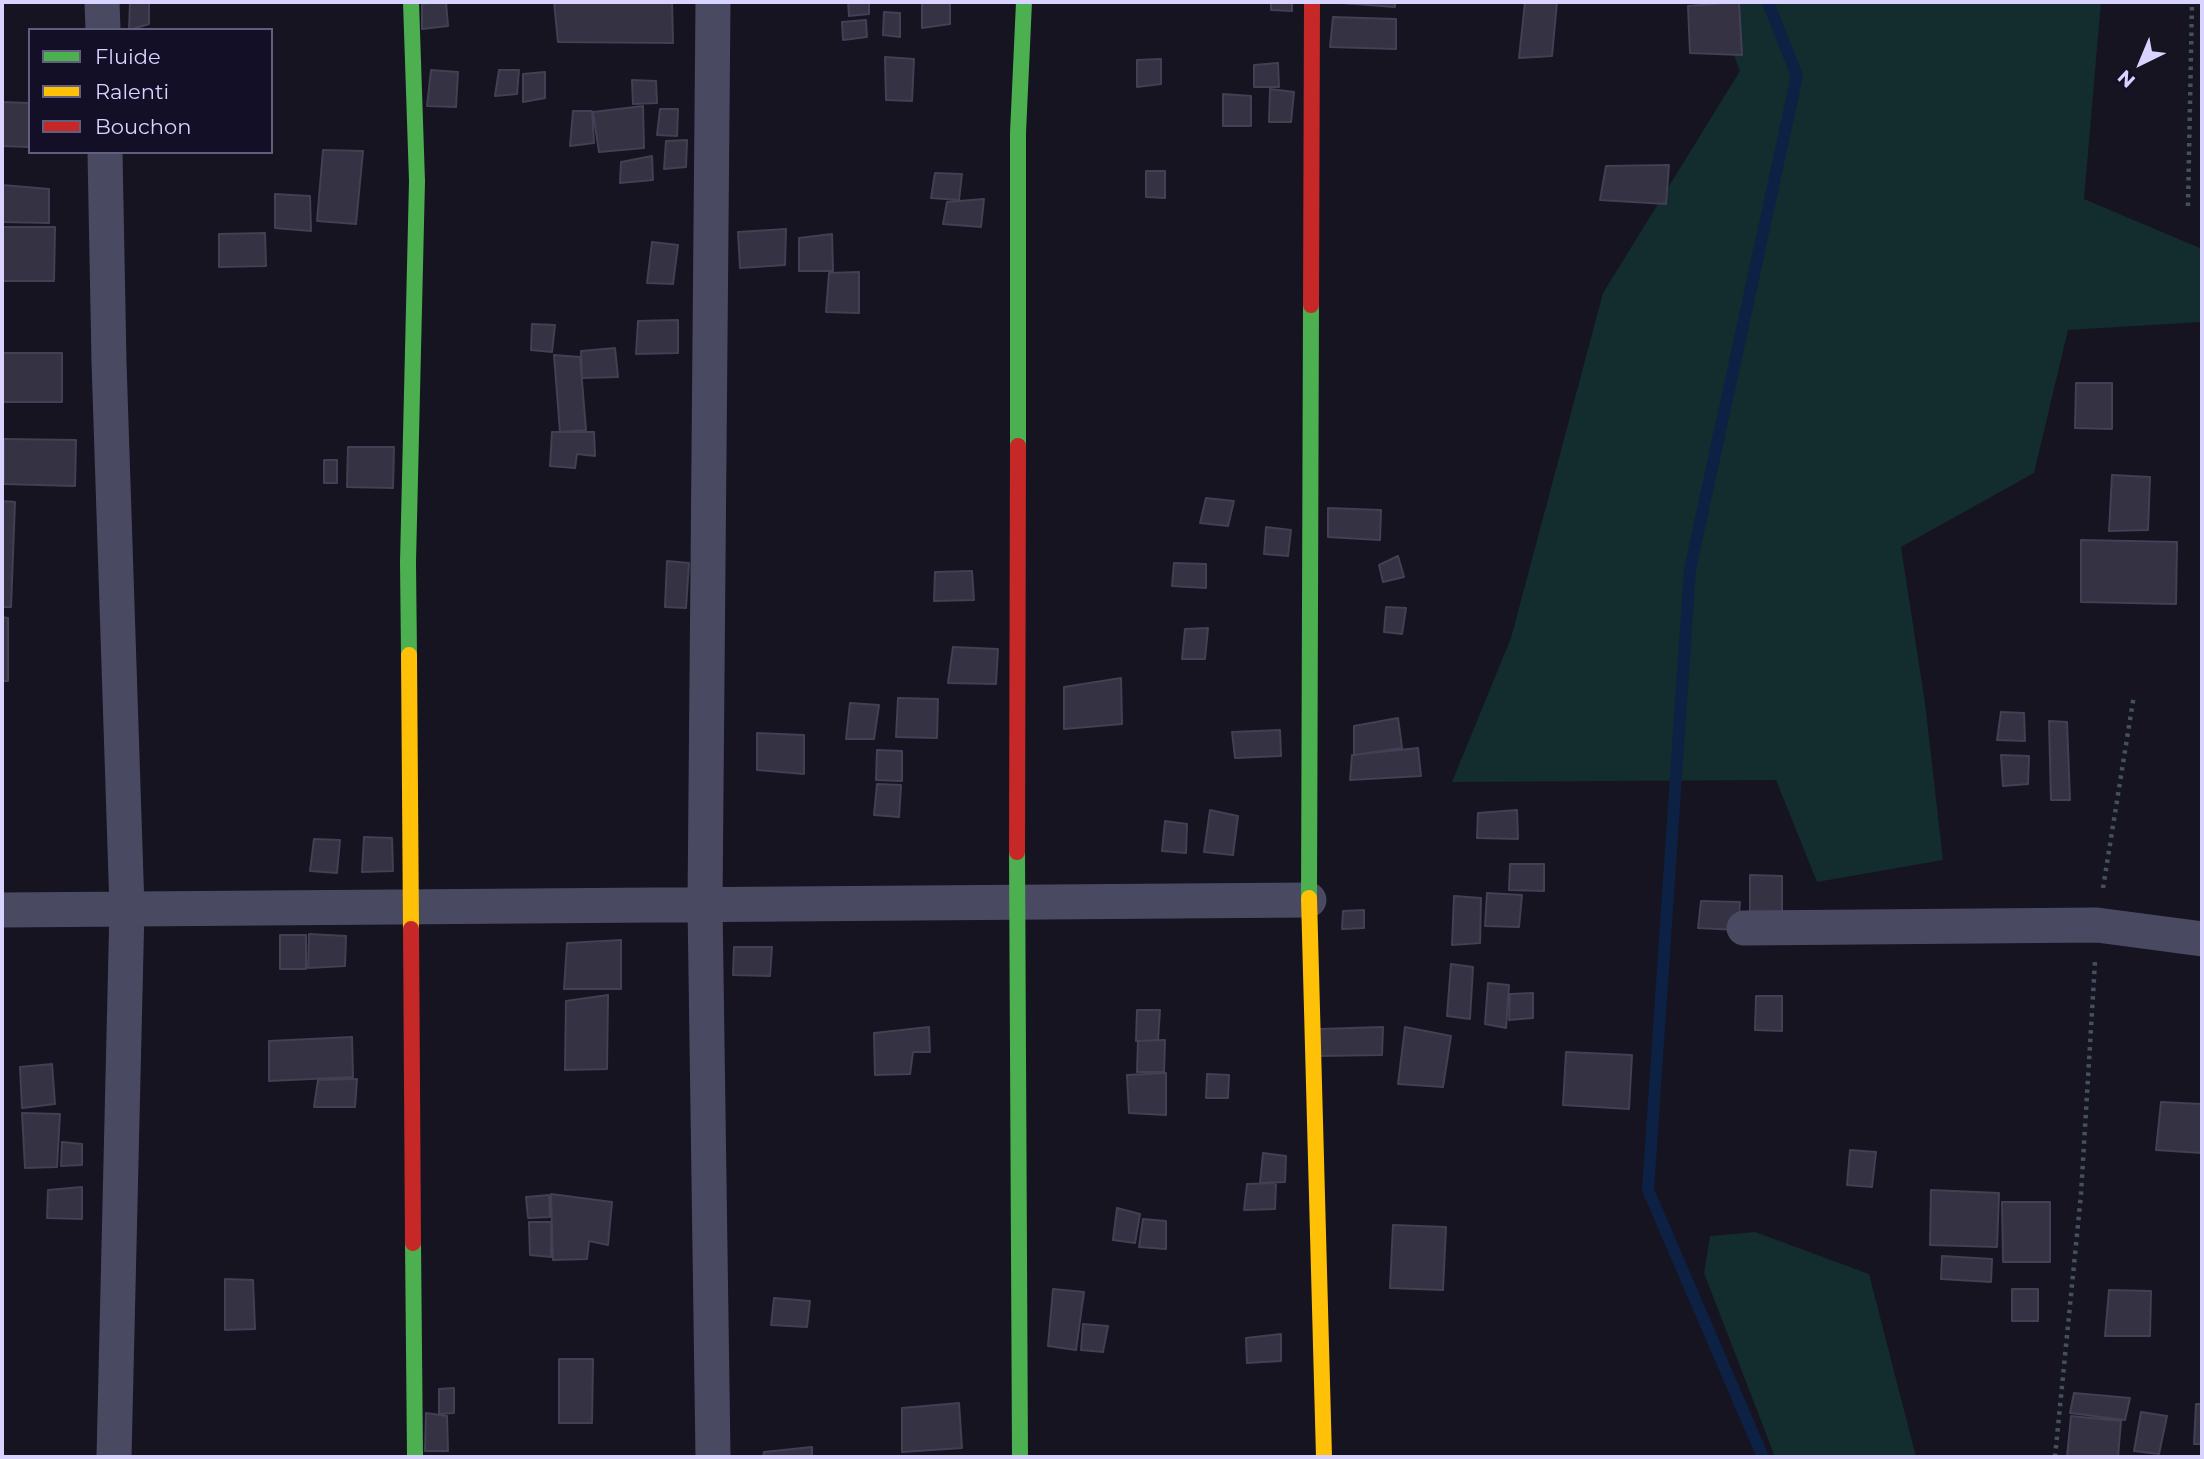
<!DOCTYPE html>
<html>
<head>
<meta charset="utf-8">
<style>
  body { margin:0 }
  #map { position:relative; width:2204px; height:1459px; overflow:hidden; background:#161421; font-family:Montserrat,sans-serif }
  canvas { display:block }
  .frame { position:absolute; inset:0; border:4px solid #d9d4ff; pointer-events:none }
  .legend { position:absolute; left:28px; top:28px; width:245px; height:126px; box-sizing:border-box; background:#130f26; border:2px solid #625e7d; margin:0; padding:9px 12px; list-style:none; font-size:21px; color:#d9d4ff }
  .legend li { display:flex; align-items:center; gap:14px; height:35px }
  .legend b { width:35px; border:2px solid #625e7d }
  .north { position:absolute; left:2106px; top:28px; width:70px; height:70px; -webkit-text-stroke:5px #130f26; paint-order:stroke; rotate:223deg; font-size:19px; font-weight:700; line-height:28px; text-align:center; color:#d9d4ff }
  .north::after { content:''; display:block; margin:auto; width:24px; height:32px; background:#d9d4ff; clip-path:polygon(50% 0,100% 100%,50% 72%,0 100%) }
</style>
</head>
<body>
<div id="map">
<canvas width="2204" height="1459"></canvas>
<div class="frame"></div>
<ul class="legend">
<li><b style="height:9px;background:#4caf50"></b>Fluide</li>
<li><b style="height:9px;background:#ffc107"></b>Ralenti</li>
<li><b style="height:9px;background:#c62828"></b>Bouchon</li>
</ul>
<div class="north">N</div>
</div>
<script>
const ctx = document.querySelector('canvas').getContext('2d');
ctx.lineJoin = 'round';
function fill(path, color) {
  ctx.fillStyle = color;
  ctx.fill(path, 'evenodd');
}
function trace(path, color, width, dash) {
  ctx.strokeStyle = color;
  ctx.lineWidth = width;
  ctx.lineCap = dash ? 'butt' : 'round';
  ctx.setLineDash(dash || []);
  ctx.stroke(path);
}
fill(new Path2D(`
  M1714,2h387l-17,197 118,50v73l-134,8 -34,143 -133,74 24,156 18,157 -126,22 -41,-102 -324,2 59,-144 92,-345 137,-222z
  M1755,1232l114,42 47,183h-141l-71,-184 6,-37z`), '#132c2d');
trace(new Path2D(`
  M1763,1457l-115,-267 42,-621 107,-493 -29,-74`), '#0d2144', 12);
const building = new Path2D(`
  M130,2h19v22l-20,6z
  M436,2h10l2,24 -26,3v-25z
  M554,2h118l1,41 -115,-1z
  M848,2h21v12l-20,2z
  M922,2h28v22l-28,4z
  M1271,2h21v9l-21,-1z
  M1328,2h67v5z
  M1525,2h32l-5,54 -33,2z
  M1739,2l3,53 -52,-2 -2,-47z
  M884,12l16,1v24l-17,-2z
  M1333,17l63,2v30l-66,-2z
  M866,20l1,17 -24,3 -1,-18z
  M885,57l29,2 -2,42 -26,-1z
  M1161,59v25l-24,3v-27z
  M1278,63l1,24h-25v-22z
  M431,70l27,2 -2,35 -29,-1z
  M499,70h20l-2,24 -22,2z
  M545,72v26l-22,4v-28z
  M632,80l24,1 1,22 -24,1z
  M1270,89l24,3 -3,30h-22z
  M1223,94l28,2v30h-28z
  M2,102l28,1v44l-28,-1z
  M643,106l1,42 -45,4 -6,-40z
  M660,109h18l-1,27 -20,-1z
  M573,111h19l2,32 -24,3z
  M687,140l-1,27 -22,2 2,-28z
  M323,150l40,1 -7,73 -39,-3z
  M652,156l1,24 -33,3 1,-21z
  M1669,165l-3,39 -66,-4 6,-34z
  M1146,171h19v27l-19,-1z
  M935,173l27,1 -3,26 -28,-2z
  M2,185l47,4v34l-47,-1z
  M275,194l35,2 1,35 -36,-3z
  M984,199l-3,28 -38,-3 4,-22z
  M2,227h53l-1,54h-52z
  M786,229l-1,36 -45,3 -2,-36z
  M265,233l1,33 -47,1v-33z
  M832,234l1,37h-34v-33z
  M652,242l26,3 -5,39 -26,-1z
  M859,272v41l-33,-1 3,-39z
  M678,320v33l-42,1 2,-33z
  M532,324l23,1 -3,27 -21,-2z
  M615,348l3,29 -36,1 -1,-27z
  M2,353h60v49h-60z
  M554,355l26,2 6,73 -26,2z
  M2076,383h36v46l-37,-1z
  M552,432h42l1,24 -18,-2 -2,14 -25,-2z
  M4,439l72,1 -1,46 -71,-2z
  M348,447h46l-1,41 -46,-1z
  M324,460h13v23h-13z
  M2112,475l38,2 -2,53 -39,1z
  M1206,498l28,3 -6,25 -28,-3z
  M2,501l13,1 -4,105h-9z
  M1328,508l53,2 -1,30 -52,-3z
  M1266,527l25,3 -3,26 -24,-2z
  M2081,540l96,2 -1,62 -95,-2z
  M1398,556l6,21 -21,5 -4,-17z
  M667,561l22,2 -3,45 -21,-1z
  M1174,563l32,1v24l-34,-2z
  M972,571l2,29 -40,1 1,-29z
  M1386,607l20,1 -4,26 -18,-2z
  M2,617l6,1v63h-6z
  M1208,628l-3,31h-23l3,-30z
  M953,647l45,2 -2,35 -48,-1z
  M1121,678l1,46 -58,5v-42z
  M898,698l40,1 -1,39 -41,-1z
  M850,703l29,2 -5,34h-28z
  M2001,712l23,1 1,28 -28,-1z
  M1398,718l4,30 -48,7v-29z
  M2049,721l18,1 3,78h-19z
  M1280,730l1,26 -46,2 -3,-26z
  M757,733l47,2v39l-47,-4z
  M1418,748l3,28 -71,4 2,-25z
  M877,750l25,1v30l-26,-1z
  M2001,755l28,1 -1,28 -25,2z
  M877,784l24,1 -2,32 -25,-2z
  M1210,810l28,6 -5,39 -29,-3z
  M1517,810l1,29 -41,-1 1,-25z
  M1165,821l22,3 -1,29 -24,-2z
  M364,837l28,1 1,33 -31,1z
  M314,839l26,1 -3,33 -27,-2z
  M1510,864h34v27l-35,-1z
  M1750,875l32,1v38l-32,-1z
  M1487,893l35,2 -3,32 -34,-1z
  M1454,896l27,2 -1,45 -28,2z
  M1701,901l39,1 -2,28 -40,-2z
  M1364,910v18l-22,1 1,-18z
  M309,934l37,2 -1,30 -37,2z
  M280,935h26v34h-26z
  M621,940v49h-57l3,-46z
  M734,947h38l-2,29 -37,-1z
  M1451,964l22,3 -3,52 -23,-3z
  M1488,983l21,2 -3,43 -21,-4z
  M1533,993v25l-24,2 1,-26z
  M608,995l-1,74 -42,1 1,-69z
  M1756,996h26v35l-27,-1z
  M1137,1010h23l-2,30 -22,1z
  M929,1027l1,25h-17l-3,22 -35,1 -1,-42z
  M1383,1027l-1,28 -63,1v-27z
  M1405,1027l46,9 -8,51 -45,-3z
  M352,1037l1,40 -84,4v-40z
  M1165,1040l-1,32h-27l1,-31z
  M1566,1052l66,3 -3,54 -66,-4z
  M52,1064l3,40 -33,4 -2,-41z
  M1166,1073v42l-37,-2 -2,-38z
  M1207,1074l22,1 -1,23h-22z
  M357,1079l-2,28h-41l4,-27z
  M2161,1102l41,2v49l-46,-3z
  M22,1113l38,1 -3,53 -32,1z
  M62,1142l20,2v21l-21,1z
  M1850,1150l26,2 -4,35 -25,-2z
  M1263,1153l23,3 -1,26 -25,1z
  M1276,1183l-1,26 -31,1 3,-26z
  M82,1187v32l-35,-1 1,-28z
  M1931,1190l68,3 -2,54 -67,-2z
  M551,1194l61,8 -4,43 -19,-4 -2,18 -34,1z
  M549,1195l1,22 -22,1 -2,-21z
  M2002,1202h48v60h-47z
  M1117,1208l23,6 -5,29 -22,-3z
  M1143,1219l23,2v28l-27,-2z
  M529,1222h22v35l-21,-2z
  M1393,1225l53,2 -3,63 -53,-2z
  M1942,1256l50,3 -1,23 -50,-3z
  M225,1279l28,1 2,49 -30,1z
  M1053,1289l31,3 -8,58 -28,-4z
  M2012,1289h26v32h-26z
  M2109,1290l42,1 -1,45h-45z
  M774,1298l36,3 -3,26 -36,-2z
  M1083,1324l25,2 -5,26 -22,-2z
  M1281,1334v27l-34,2 -1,-25z
  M559,1359h34l-1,64h-33z
  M454,1388v25l-15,1v-25z
  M2074,1393l56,5 -5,22 -55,-7z
  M959,1403l3,45 -60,4v-44z
  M2196,1404h6v40h-8z
  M2141,1412l26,4 -8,38 -25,-3z
  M426,1413l21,3 1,35h-23z
  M2071,1416l50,5 -3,36h-51z
  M812,1447v10h-49l1,-5z`);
fill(building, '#343243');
trace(building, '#433f54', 2);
trace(new Path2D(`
  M2188,206l4,-204
  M2103,888l31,-193
  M2055,1457l26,-263 14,-232`), '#44505f', 4.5, [3.5, 5]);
trace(new Path2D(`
  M102,2l1,28
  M105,152l4,210 18,546 -13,549
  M2,910l1307,-10
  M1744,928l353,-3 105,14
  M713,1457l-8,-553 8,-902`), '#4a4962', 35);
trace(new Path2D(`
  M1018,446v-313l6,-131
  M409,655l-1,-93 9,-381 -6,-179
  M1017,852l3,605
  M1309,898l2,-593
  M413,1243l2,214`), '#4caf50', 16);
trace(new Path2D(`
  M409,655l2,274
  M1309,898l15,559`), '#ffc107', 16);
trace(new Path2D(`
  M1311,305l1,-303
  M1017,852l1,-406
  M411,929l2,314`), '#c62828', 16);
</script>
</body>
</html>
